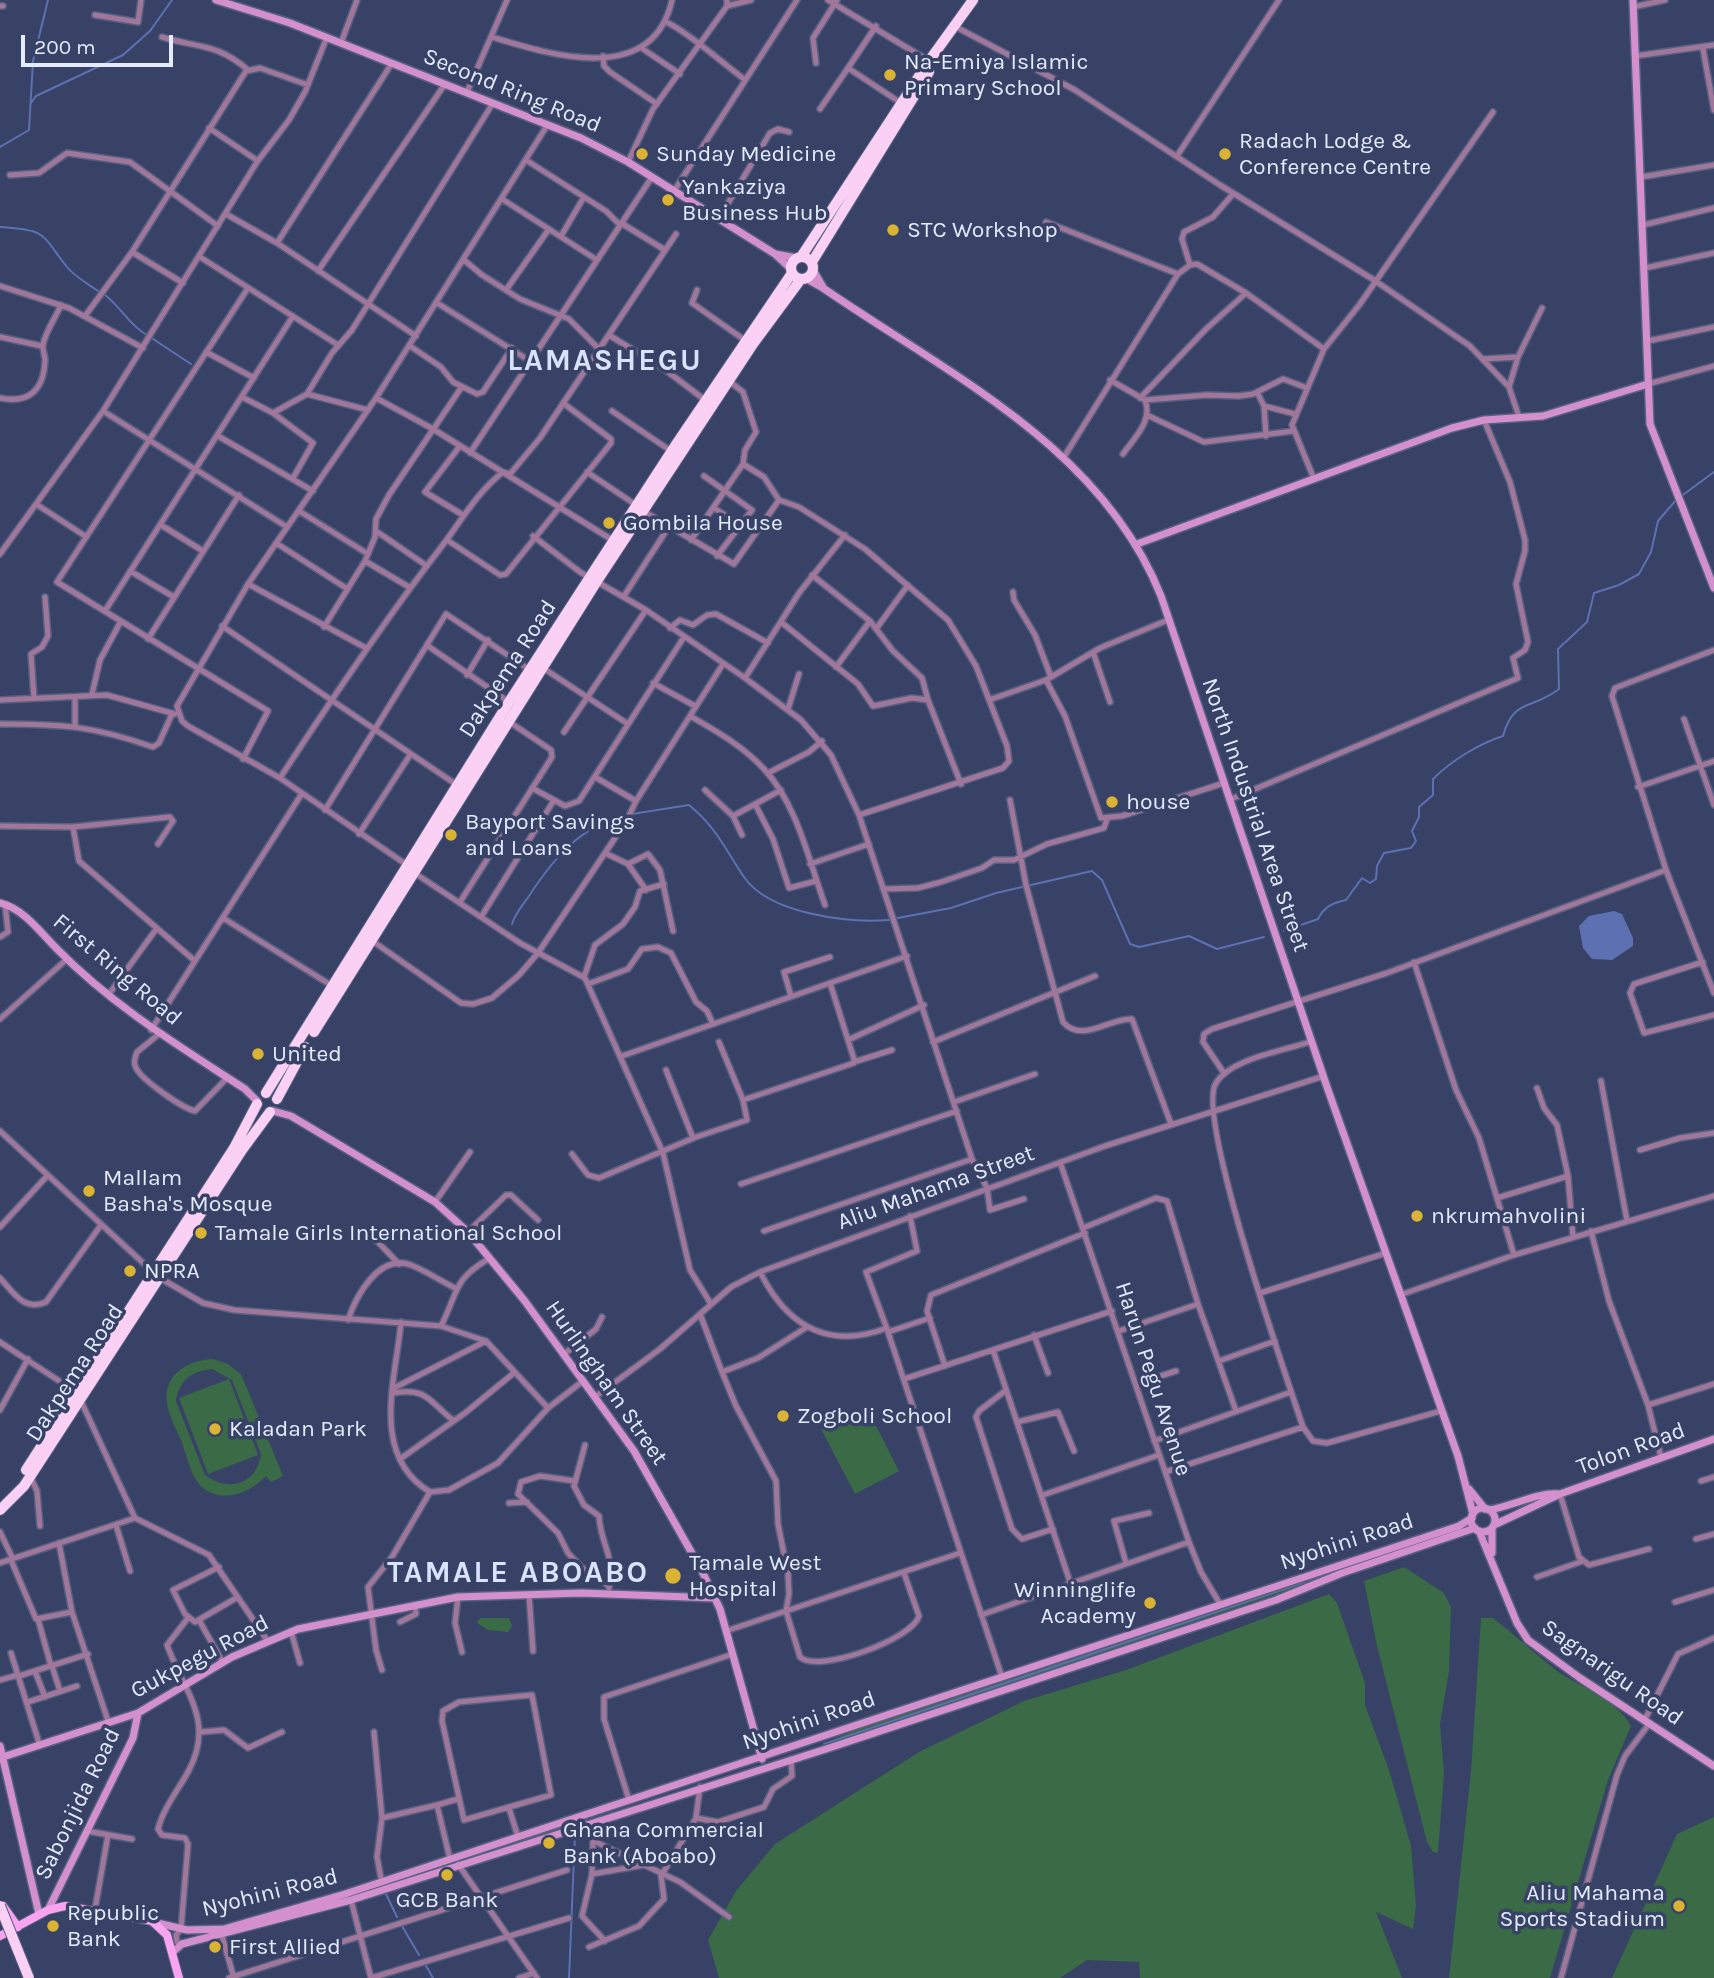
<!DOCTYPE html>
<html>
<head>
<meta charset="utf-8">
<style>
  body { margin:0 }
  #map { position:relative; width:1714px; height:1978px; overflow:hidden; background:#374266; font-family:Karla,sans-serif }
  canvas { display:block }
  .scale { position:absolute; left:21px; top:35px; width:152px; height:32px; box-sizing:border-box; border:4px solid #e4ebfd; border-top:0; padding-left:9px; font-size:21px; line-height:24px; white-space:nowrap; color:#e4ebfd; -webkit-text-stroke:5px #374266; paint-order:stroke }
</style>
</head>
<body>
<div id="map">
<canvas width="1714" height="1978"></canvas>
<div class="scale">200 m</div>
</div>
<script>
const ctx = document.querySelector('canvas').getContext('2d');
ctx.lineJoin = 'round';
function fill(path, color) {
  ctx.fillStyle = color;
  ctx.fill(path, 'evenodd');
}
function trace(path, color, width, dash) {
  ctx.strokeStyle = color;
  ctx.lineWidth = width;
  ctx.lineCap = dash ? 'butt' : 'round';
  ctx.setLineDash(dash || []);
  ctx.stroke(path);
}
function write(font, color, halo, rows, align = 'center') {
  ctx.font = font + ' Karla,sans-serif';
  ctx.lineWidth = 7;
  ctx.setLineDash([]);
  ctx.textBaseline = 'middle';
  ctx.strokeStyle = halo;
  ctx.fillStyle = color;
  for (const [text, x, y, turn = 0] of rows) {
    ctx.save();
    ctx.translate(x, y);
    ctx.rotate((+turn || 0) * Math.PI / 180);
    ctx.textAlign = isNaN(turn) ? turn : align;
    if (halo) ctx.strokeText(text, 0, 0);
    ctx.fillText(text, 0, 0);
    ctx.restore();
  }
}
fill(new Path2D(`
  M213,1359l15,5 13,10 42,102 -12,6 -5,-6c-17,19 -52,31 -70,4 -7,-11 -10,-27 -15,-40 -7,-16 -20,-38 -12,-56 8,-18 27,-24 44,-25zM212,1369l20,11 29,74c-4,30 -32,39 -56,21l-29,-74c3,-21 16,-30 36,-32z
  M229,1379l29,76 -50,19 -29,-76z
  M866,1406l33,65 -44,23 -34,-65z
  M1404,1567l40,26 7,14 -2,64 -9,53 4,49 -6,80 -5,-1 -6,-10 -50,-196 -13,-65z
  M1304,1580l2,4 -478,161 -4,-1 34,-16z
  M1329,1594l8,9 28,80v22l25,68 21,73 5,60 -3,23 -37,-17 26,66h-262l-1,-16 -52,-2 -27,18h-341l-11,-38 28,-49 39,-47 144,-92 105,-51 102,-31z
  M480,1618h29l3,8 -4,6 -20,-2 -11,-7z
  M1481,1618h12c22,17 42,36 64,53 23,16 60,29 74,55l-23,54 -58,198h-101l22,-207z
  M1714,1817v161h-102l65,-144z`), '#3b6a46');
fill(new Path2D(`
  M1614,911l8,3 11,24v8l-21,14 -20,-1 -9,-11 -4,-22 10,-10z`), '#5d70b2');
trace(new Path2D(`
  M31,103l5,-7 87,-41 27,-24 22,-31
  M0,147l29,-17 4,-69 15,-61
  M0,227c48,3 40,6 67,40 7,9 21,17 31,24
  M105,295c16,12 24,30 42,40
  M153,339l38,25
  M1680,497l34,-25
  M632,814l57,-9c28,23 36,44 55,72 25,37 104,46 145,43
  M898,918l53,-10 45,-15 96,-22 10,9 28,64 9,3 50,-11 28,13 47,-12
  M512,924c3,-11 11,-19 17,-28 24,-37 52,-71 98,-81
  M1284,931l34,-12c6,-12 14,-16 28,-19l16,-22 8,5 6,-4 1,-13 7,-13 27,-5 5,-7 -4,-10 7,-14v-10l14,-12v-16c18,-18 45,-35 70,-43 10,-38 29,-26 56,-47l-1,-40 29,-27 7,-29 25,-8 20,-11 12,-22 7,-31 18,-21
  M824,1744l481,-162
  M386,1894l11,23
  M402,1926l17,29
  M425,1964l8,14
  M569,1978l6,-144`), '#5d70b2', 2);
const street = new Path2D(`
  M828,0l101,61
  M0,6h3
  M727,6l24,-6
  M1633,7l32,-7
  M95,15l43,7 3,-22
  M666,22c18,7 59,43 78,57
  M876,26l-28,42 53,35
  M956,27l119,63 145,95 154,95 96,66 39,41 10,30
  M162,37c36,11 55,6 86,33
  M492,37c61,19 161,49 180,-37
  M341,43l16,-43
  M643,49l37,25
  M1703,49l11,61
  M603,56l1,10 6,6 47,32
  M1635,56l79,-11
  M816,63l-3,-25 24,-38
  M467,92l40,-92
  M820,109l28,-41
  M209,128l49,33
  M1177,156l102,-156
  M526,160l80,51 14,14
  M628,162l25,-53 74,-103v-6
  M10,175l29,-2 28,-20 63,9 88,64
  M1641,177l73,-12
  M674,191l123,-191
  M502,199l95,61
  M226,214l51,29 139,93
  M718,220l52,-87 8,-4 11,3
  M1046,222l132,52
  M621,223l44,27
  M1643,225l71,-17
  M561,236l23,-39
  M277,243l115,-180
  M132,252l51,31
  M200,257l138,88
  M464,260l18,15 38,24 49,20 30,30
  M1190,265l-8,-26 2,-7 29,-15 20,-23
  M1645,268l69,-15
  M318,271l127,-187
  M0,286l69,22 74,40
  M506,290l43,-61
  M697,290l-5,13 54,38
  M437,303l93,58
  M85,316l47,-64 114,-181 14,-3 48,17
  M609,335l55,34 41,31
  M0,337l42,9
  M1648,341l66,-14
  M410,346l31,21 12,15 24,12 6,-2 29,-44
  M206,352l48,26
  M1483,359l35,-2
  M1110,380l35,20c8,21 -10,37 -22,54
  M1648,384l66,-18
  M1509,387l9,-30 24,-49
  M1257,392l7,14 2,30
  M307,394l61,16
  M242,397l31,16 34,-19 25,-41 20,-23 141,-227
  M0,398c29,6 44,-8 45,-38 0,-5 -3,-11 -2,-15 2,-13 13,-28 18,-40
  M376,398l57,31 181,112
  M1140,398l66,-69 40,-36
  M1145,400l62,-5 32,1 14,-2 30,-15 24,9
  M1264,406l31,8
  M103,411l184,116
  M612,411l59,40
  M273,413l40,30 -20,35
  M1149,416l55,26 90,-11
  M218,436l95,55
  M460,446l-35,46 38,23
  M470,453l182,-276
  M1064,457l114,-183 12,-9 7,-1 49,29 78,56
  M743,464l21,13 15,23 20,7 66,42 83,71 28,46 31,80 2,15 -6,7 -144,47
  M587,472l49,33
  M704,476l48,34 -35,46
  M1314,479l-22,-54 32,-76 36,-45 133,-192
  M36,504l67,-93 154,-249 32,-42 16,-28 22,-55
  M714,508l28,18
  M299,511l69,43
  M643,511l91,53 45,-64
  M161,525l42,26
  M376,531l51,35
  M533,536l47,36 66,38 99,68 56,42 30,35 28,60 113,344 15,29 3,22 34,-11
  M447,540l53,35 6,-1 105,-131v-4l-48,-36
  M691,540l52,-76 2,-14 11,-18 -13,-40 -14,-11
  M276,543l70,45
  M0,554l36,-50 49,32
  M365,561l44,26
  M130,571l44,26
  M812,575l58,46 23,30 29,27 6,22
  M248,584l118,64
  M1013,592l1,8 21,35 16,42
  M624,596l44,-68
  M105,611l188,-295
  M781,622l77,62 15,22 39,-8 16,2 33,84
  M222,626l235,159
  M324,627l41,-66 10,-24 1,-18 13,-24 72,-107
  M670,628l10,-8 13,5 14,-10 9,-1 52,29
  M876,629l32,-44
  M148,639l91,-144
  M428,646l81,56
  M1714,650l-99,38 -3,8 54,174 48,123
  M1093,652l17,50
  M836,667l34,-46
  M543,668l85,56
  M467,675l21,-35
  M745,678l54,-85 46,-58
  M1046,680l19,36 36,102 21,-2 102,-33
  M653,683l42,23
  M92,694l8,-34 21,-39
  M75,697v28
  M34,698l-3,-44 11,-7 6,-11 -3,-39
  M0,700l107,-5 68,19
  M989,700l57,-20 54,-32 68,-28
  M788,709l11,-35
  M690,716c26,15 53,30 74,53 33,35 45,92 61,136
  M1684,719l30,86
  M0,724c63,0 93,2 153,23l6,-4 13,-29
  M564,732l82,-122
  M243,759l25,-48 -211,-129 191,-294
  M768,773l41,-21 13,-11
  M595,777l41,24 87,-137
  M280,778c51,-78 102,-154 159,-228 21,-27 37,-57 64,-78l7,2 30,-36 136,-204
  M1638,787l76,-26
  M532,788l33,18 14,-5 105,-164
  M705,790l28,26 9,19
  M1010,800l16,85 37,137c19,22 46,-4 69,-3l39,105
  M1229,800l289,-122 -5,-20 12,-8 3,-8 -12,-58 9,-33v-11l-15,-58 -26,-62
  M755,804l18,35 16,49 27,-7
  M325,810l121,-196 84,56
  M733,816l48,-26
  M0,826l73,1 6,34 116,100
  M73,827l97,-10 3,4 -15,23
  M359,834l51,-79
  M605,853l23,11 18,26
  M628,864l20,-10 12,16 13,61
  M810,864l59,-20
  M407,865l-127,-87 -92,-52 -6,-5 -5,-15 71,-122 128,-186 172,-274
  M413,872l107,71 65,35 78,175 27,117 21,34
  M883,889l35,-1 23,-6 41,-14 12,-8h20l33,-16 57,-16 3,-9
  M460,902l92,-145 -1,-7 -43,-29
  M481,917l73,-117
  M223,918l111,69
  M0,937l8,-5 -3,-28
  M371,940l90,63 12,1 19,-6 27,-23 19,-22 89,-133 9,-19
  M1414,962l42,128 23,48 35,117
  M1703,962l-69,22 -4,9 14,40 70,-18
  M584,977l11,-32 28,-21 12,-17 5,-16 24,-7
  M830,983l24,76
  M588,984l40,-15 14,-20 16,-2 13,6 25,49 11,9 6,13
  M109,994l48,-66
  M791,996l-7,-24 46,-15
  M0,1019l67,-60
  M151,1030l150,-235
  M159,1034l-22,18c-2,6 -4,10 -1,16 6,12 46,40 59,43l32,-33
  M848,1040l76,-35
  M1312,1041c-27,10 -81,17 -96,42 -21,32 71,296 87,344l10,14 14,2 114,-32
  M933,1042l162,-66
  M622,1056l285,-100
  M666,1070l27,68
  M1224,1073l-21,-31 1,-8 8,-5 175,-56 279,-103
  M1601,1081l26,140
  M1537,1088l7,20 13,17 11,51 5,61
  M743,1100l111,-37v-4l3,2 35,-11
  M954,1102l81,-28
  M0,1131l153,141
  M1640,1150l40,-12 34,-5
  M572,1154l16,21 11,3 97,-41 51,-17 -4,-20 -24,-58
  M1060,1162l129,380 12,30 19,32
  M741,1184l216,-73
  M1497,1198l71,-22
  M435,1202l35,-50
  M0,1227l48,-52
  M1083,1228l73,-30 11,3 31,103 38,107
  M356,1229l22,13 21,22
  M764,1231l208,-72
  M1591,1231l18,70 39,104 13,52
  M468,1232l38,-37h5l27,25
  M760,1272c27,54 68,78 127,56
  M0,1278c13,14 24,34 46,24l55,-77
  M160,1278l43,25 31,7 207,16 45,15 -92,47
  M1260,1293l126,-40
  M1400,1295l114,-40 200,-59
  M700,1314l22,58 36,-14 49,-31
  M930,1318l-42,14 114,345
  M348,1320c8,-24 31,-67 63,-55 15,6 30,16 44,23
  M401,1322c-5,57 -32,133 29,170l19,-2 49,-27 50,-55 35,-27
  M441,1326c18,-35 11,-46 49,-68
  M887,1329l-21,-57 51,-21 -7,-35
  M1119,1331l79,-27
  M1034,1335l14,38
  M486,1341l62,67
  M0,1342l76,50
  M993,1350l77,232
  M563,1355l33,-26 6,-12
  M1219,1361l56,-20
  M945,1366l-18,-55 4,-16 154,-62
  M722,1372l14,34 40,75 2,43 10,50 1,20 -3,17 14,46c18,17 113,-18 119,-41l-15,-43
  M904,1379l208,-68
  M1136,1384l40,-13
  M1005,1391l-26,20 -3,6 36,112 10,10 31,-10
  M393,1393c35,-6 36,9 61,28
  M595,1397l65,-48 71,-62 29,-15 345,-126 219,-70
  M81,1401l54,117 74,37 58,85
  M1648,1405l66,-21
  M0,1410l28,-51
  M1017,1422l41,-10 16,39
  M1154,1441l137,-49
  M585,1445l-11,41 10,19 15,11c2,31 16,36 10,72
  M400,1459l65,-46 50,-41
  M1165,1472l138,-45
  M30,1476l7,15 3,35
  M575,1481l-35,-5 -19,6 -3,12 40,39 10,20 13,14 28,19
  M1701,1481l13,-4
  M1560,1494l19,63 10,8 60,-16
  M1043,1495l116,-40
  M509,1503l18,-1
  M116,1525l14,46
  M0,1532l13,27
  M1696,1539l18,-5
  M59,1543l13,69
  M11,1560l25,59 36,-7 37,112
  M0,1563l135,-45
  M1126,1563l-12,-42 35,-8
  M219,1567l-46,23 12,24 10,8 43,-25
  M1537,1577l46,-16
  M529,1594l4,57
  M458,1597l-3,26 7,29
  M1675,1602l39,-12
  M981,1615l208,-73
  M38,1619l13,47
  M199,1620l24,43
  M400,1622l16,-8 -1,-9
  M291,1631l9,32
  M726,1631l234,-78
  M11,1653l29,93
  M52,1666l8,25
  M382,1670l-6,-20 -8,-63 24,-30 38,-65
  M35,1671l10,26
  M19,1676l69,-22
  M0,1680l18,-5
  M532,1695l19,100 -87,25 -22,-99 1,-10 16,-9z
  M28,1702l49,-16
  M1644,1721l34,-67 36,-16
  M201,1732l23,-2 24,18 34,-16
  M374,1732l8,86
  M629,1800l-25,-81v-22l129,-43
  M437,1805l21,-6
  M509,1808l9,29
  M696,1818l22,4 46,-15 9,-18 19,-13 -1,-17
  M585,1823l11,19 84,40 49,35
  M87,1831l45,8
  M593,1839l-1,35 -10,42 23,25
  M458,1864l79,114
  M592,1874l52,-9
  M382,1883l-5,-26 5,-39 55,-13 13,54
  M351,1900l20,78
  M95,1909l13,-74
  M222,1936l12,42
  M182,1944l-5,-2 -1,-7 5,-6 7,-85 -3,-6 -23,-3 -4,-6c5,-20 20,-39 30,-57 28,-51 -4,-80 -21,-127l21,-27
  M589,1947l50,-21 25,-27 -3,-23 35,-58 4,-31
  M229,1978l338,-108
  M371,1978l198,-60
  M519,1978l15,-5
  M1561,1978l56,-203 8,-19 24,-32`);
const secondary = new Path2D(`
  M216,0l74,23 291,115 47,24 147,92 16,15
  M1633,0l17,424 64,164
  M775,254l22,4
  M813,270l10,17
  M805,278l18,10c125,86 279,159 338,308l166,491 131,369 15,58
  M1137,544l315,-116 32,-8 59,-4 105,-32
  M0,903c24,6 40,29 57,46 56,57 122,97 188,140l12,12
  M273,1111l18,5 144,86 33,30 56,68 110,151 68,120 18,38 42,150
  M1469,1489l16,20
  M1471 1520a12 12 0 1 1 24 0a12 12 0 1 1-24 0Z
  M1489,1510c21,-3 52,-19 70,-16
  M1494,1525l66,-31 154,-55
  M1492,1528v25
  M1479,1531l38,92 11,17 52,38 134,88
  M0,1746l39,168
  M0,1758l138,-45 94,-56 66,-28 160,-32 123,-4 134,5
  M48,1910l85,-172 5,-25
  M153,1922l34,8 37,-1 121,-35 1114,-368 13,-8
  M173,1952l9,-8 169,-44 472,-150 453,-150 66,-27 133,-45`);
const primary = new Path2D(`
  M3,1906l15,21
  M0,1936l48,-26 17,-4 87,15 15,14 12,43`);
const highway = new Path2D(`
  M791 268a11 11 0 1 1 22 0a11 11 0 1 1-22 0Z
  M801,257l128,-196 44,-61
  M812,262l117,-190
  M314,1032l283,-451 156,-237 48,-65
  M266,1093l243,-391 166,-256 117,-173
  M277,1099l28,-52
  M26,1470l208,-322 23,-44
  M0,1510l24,-24 218,-336 28,-38`);
trace(street, '#566081', 8);
trace(secondary, '#566081', 10);
trace(primary, '#566081', 10);
trace(highway, '#566081', 12);
trace(street, '#a0769b', 5);
trace(secondary, '#d390cc', 7);
trace(primary, '#faa4f1', 8);
trace(highway, '#fad0f4', 10);
const highwayBridge = new Path2D(`
  M0,1906l29,72`);
trace(highwayBridge, '#566081', 12, []);
trace(highwayBridge, '#fad0f4', 10);
for (const [x, y, r, color] of [
  [890,75,7,"#dbb333"],
  [642,154,7,"#dbb333"],
  [1225,154,7,"#dbb333"],
  [668,200,7,"#dbb333"],
  [893,230,7,"#dbb333"],
  [609,523,7,"#dbb333"],
  [1112,802,7,"#dbb333"],
  [451,835,7,"#dbb333"],
  [258,1054,7,"#dbb333"],
  [89,1191,7,"#dbb333"],
  [1417,1216,7,"#dbb333"],
  [201,1233,7,"#dbb333"],
  [130,1271,7,"#dbb333"],
  [783,1416,7,"#dbb333"],
  [215,1429,7,"#dbb333"],
  [673,1576,9,"#dbb333"],
  [1150,1603,7,"#dbb333"],
  [549,1843,7,"#dbb333"],
  [447,1875,7,"#dbb333"],
  [1679,1906,7,"#dbb333"],
  [53,1926,7,"#dbb333"],
  [215,1947,7,"#dbb333"]
]) {
  const dot = new Path2D();
  dot.arc(x, y, r, 0, 2 * Math.PI);
  ctx.fillStyle = color;
  ctx.fill(dot);
  trace(dot, '#374266', 2.5);
}
write('23px', '#e4ebfd', '#374266', [
  ["Na-Emiya Islamic",904,62],
  ["Primary School",904,88],
  ["Radach Lodge &",1239,141],
  ["Conference Centre",1239,167],
  ["Sunday Medicine",656,154],
  ["Yankaziya",682,187],
  ["Business Hub",682,213],
  ["STC Workshop",907,230],
  ["Gombila House",623,523],
  ["house",1126,802],
  ["Bayport Savings",465,822],
  ["and Loans",465,848],
  ["United",272,1054],
  ["Mallam",103,1178],
  ["Basha's Mosque",103,1204],
  ["nkrumahvolini",1431,1216],
  ["Tamale Girls International School",215,1233],
  ["NPRA",144,1271],
  ["Zogboli School",797,1416],
  ["Kaladan Park",229,1429],
  ["Tamale West",689,1563],
  ["Hospital",689,1589],
  ["Winninglife",1136,1590,"right"],
  ["Academy",1136,1616,"right"],
  ["Ghana Commercial",563,1830],
  ["Bank (Aboabo)",563,1856],
  ["Aliu Mahama",1665,1893,"right"],
  ["Sports Stadium",1665,1919,"right"],
  ["GCB Bank",447,1900,"center"],
  ["Republic",67,1913],
  ["Bank",67,1939],
  ["First Allied",229,1947]
], 'left');
write('23px', '#e4ebfd', '#374266', [
  ["Second Ring Road",512,91,22],
  ["Dakpema Road",508,669,-57],
  ["North Industrial Area Street",1255,815,71],
  ["First Ring Road",117,970,40],
  ["Aliu Mahama Street",936,1188,-20],
  ["Dakpema Road",75,1373,-57],
  ["Harun Pegu Avenue",1153,1379,72],
  ["Hurlingham Street",606,1383,55],
  ["Tolon Road",1631,1449,-20],
  ["Nyohini Road",1347,1542,-18],
  ["Gukpegu Road",200,1657,-28],
  ["Sagnarigu Road",1612,1673,35],
  ["Nyohini Road",809,1721,-19],
  ["Sabonjida Road",78,1804,-64],
  ["Nyohini Road",270,1893,-14]
]);
ctx.letterSpacing = '2px';
write('bold 30px', '#dae3fd', '#374266', [
  ["LAMASHEGU",605,361],
  ["TAMALE ABOABO",518,1573]
]);
ctx.letterSpacing = '0px';
</script>
</body>
</html>
